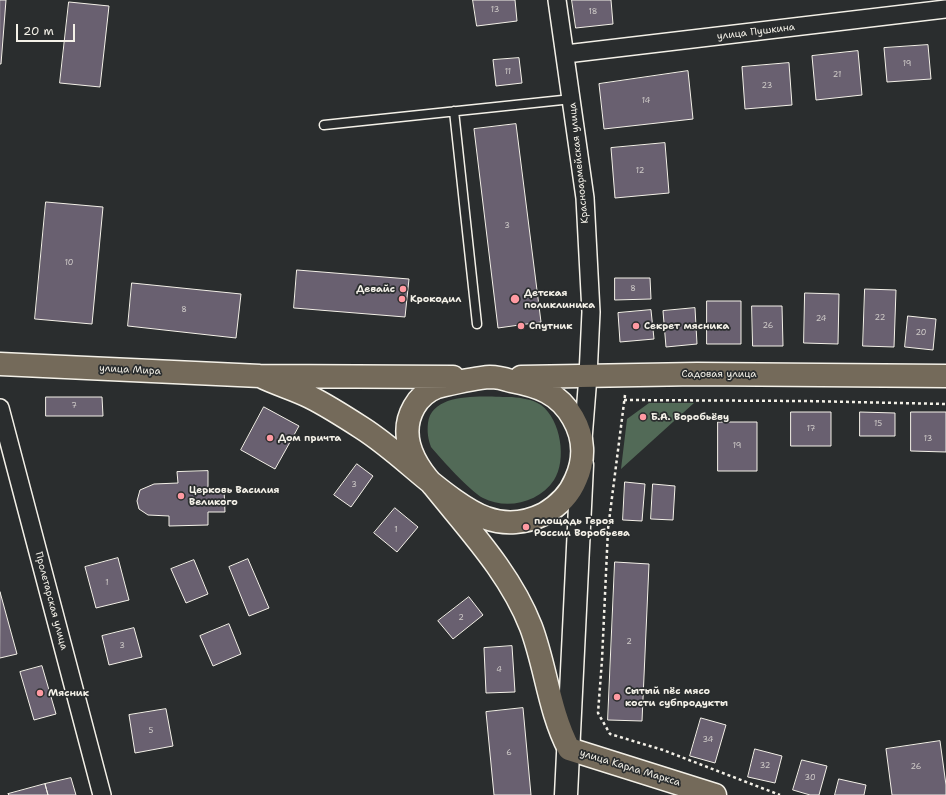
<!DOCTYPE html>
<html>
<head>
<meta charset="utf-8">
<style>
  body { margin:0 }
  #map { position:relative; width:946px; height:795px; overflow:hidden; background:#2a2d2e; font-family:"Shantell Sans",sans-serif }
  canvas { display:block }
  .scale { position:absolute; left:16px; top:24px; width:59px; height:18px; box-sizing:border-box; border:2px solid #f4f1e8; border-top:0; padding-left:5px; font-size:12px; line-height:14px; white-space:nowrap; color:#f4f1e8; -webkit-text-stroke:3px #2a2d2e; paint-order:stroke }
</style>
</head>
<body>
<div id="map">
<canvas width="946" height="795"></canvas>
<div class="scale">20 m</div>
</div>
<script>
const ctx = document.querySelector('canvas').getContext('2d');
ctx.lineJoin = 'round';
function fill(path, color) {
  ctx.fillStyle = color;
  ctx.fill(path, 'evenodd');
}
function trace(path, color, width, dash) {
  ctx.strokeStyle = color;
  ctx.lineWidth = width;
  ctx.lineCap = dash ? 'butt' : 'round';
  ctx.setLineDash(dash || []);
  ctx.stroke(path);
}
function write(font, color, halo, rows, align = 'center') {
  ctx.font = font + ' "Shantell Sans",sans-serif';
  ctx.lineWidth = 3.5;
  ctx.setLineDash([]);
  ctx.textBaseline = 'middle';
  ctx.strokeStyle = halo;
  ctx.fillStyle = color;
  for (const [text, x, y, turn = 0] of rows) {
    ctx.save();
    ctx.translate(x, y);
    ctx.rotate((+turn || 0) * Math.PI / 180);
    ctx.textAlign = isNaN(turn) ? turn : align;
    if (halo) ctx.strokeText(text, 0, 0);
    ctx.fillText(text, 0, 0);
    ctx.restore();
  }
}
fill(new Path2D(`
  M512,397c9,1 20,2 29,8 20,15 26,55 13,75 -15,23 -48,30 -71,18 -13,-7 -42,-39 -52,-51 -3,-8 -4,-15 -3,-24 4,-33 60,-26 84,-26z
  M649,403h45l-73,66 6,-50z`), '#526a57');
const building = new Path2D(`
  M0,0h6l-5,64h-1z
  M473,0h42l2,21 -40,5z
  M572,0h39l2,24 -37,4z
  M69,2l40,4 -9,81 -40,-4z
  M928,45l3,34 -44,3 -3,-34z
  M858,51l4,44 -46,5 -4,-44z
  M519,58l3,25 -26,3 -3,-26z
  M789,63l3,42 -47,4 -3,-42z
  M688,71l5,48 -89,10 -5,-45z
  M516,124l25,198 -43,6 -24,-199z
  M665,143l4,50 -54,5 -4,-50z
  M46,202l57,5 -11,117 -57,-5z
  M297,270l112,9 -4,38 -111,-9z
  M615,278h35l1,21 -36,1z
  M132,283l109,11 -5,44 -108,-12z
  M865,289l31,1 -2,57 -31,-1z
  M805,293l34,1 -1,50 -34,-1z
  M707,301h34v43h-34z
  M752,306h30l1,40h-30z
  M695,308l2,36 -31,3 -3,-36z
  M651,310l3,29 -34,3 -2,-29z
  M908,316l28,3 -3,31 -28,-3z
  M46,397h56l1,19h-57z
  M264,407l35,19 -24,43 -34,-19z
  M791,412h40v34h-40z
  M860,412l35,1v23h-35z
  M911,412h35v40l-35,-1z
  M718,422h39v49h-39z
  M357,464l16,12 -22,31 -17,-12z
  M208,471v18h16l1,23h-17v13l-39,1v-10l-21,-1 -9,-6 -2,-8 3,-11 14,-6 24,-1 -1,-11z
  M625,482l20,2 -3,37 -19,-1z
  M653,484l22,2 -2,34 -22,-1z
  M395,508l23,19 -21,25 -23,-19z
  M118,558l11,42 -33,8 -11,-41z
  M248,559l21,49 -20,8 -20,-49z
  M194,560l14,34 -22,9 -15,-34z
  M615,562l34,2 -7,157 -34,-1z
  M0,592l17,62 -17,4z
  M469,597l14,18 -30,24 -15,-18z
  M229,624l12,30 -28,12 -13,-30z
  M134,628l8,29 -33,8 -7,-29z
  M512,646l3,46 -29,1 -2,-45z
  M42,666l14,48 -22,6 -14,-48z
  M523,708l8,87h-37l-8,-83z
  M166,709l7,37 -38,7 -6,-38z
  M701,718l25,7 -11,38 -25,-7z
  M940,741l6,44v10h-54l-6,-46z
  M755,749l27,7 -7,27 -27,-6z
  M802,760l25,6 -8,29h-9l-17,-5z
  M71,778l5,17h-28l-3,-11z
  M839,779l27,6 -2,10h-29z
  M45,784l3,11h-39l-1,-1z`);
fill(building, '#696070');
trace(building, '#f4f1e8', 1);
const lane = new Path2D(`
  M454,111l23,213
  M324,125l248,-26`);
const street = new Path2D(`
  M557,0l28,198 6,114 -3,64 -5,63
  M566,54l380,-45
  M0,408l102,387`);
const secondary = new Path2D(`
  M566,795l16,-330`);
const primary = new Path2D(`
  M0,364l260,12 193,1
  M260,376c16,8 34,13 50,21 18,9 35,20 52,31 33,21 60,50 92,72 10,7 20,14 32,18 19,7 40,5 58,-4 14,-8 26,-20 32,-35 9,-20 8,-42 -3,-61 -14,-25 -35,-32 -62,-37 -6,-2 -14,-4 -21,-4 -17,1 -36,6 -53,10 -10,4 -18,11 -23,20 -16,28 0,57 19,78 36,45 77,88 98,142 15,40 18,84 38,122l146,46
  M521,377l176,-3 249,2`);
trace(lane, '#f4f1e8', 11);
trace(street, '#f4f1e8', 20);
trace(secondary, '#f4f1e8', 25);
trace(primary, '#f4f1e8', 25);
trace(new Path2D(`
  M625,395l-17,134 -6,131 -4,53 12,21 53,16 117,45
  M624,400l181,1 141,3`), '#f4f1e8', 2.5, [3, 3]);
trace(lane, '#2a2d2e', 8);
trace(street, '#2a2d2e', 17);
trace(secondary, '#2a2d2e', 22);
trace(primary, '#746a5a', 22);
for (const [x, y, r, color] of [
  [403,289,4,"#ff9aa2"],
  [402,299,4,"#ff9aa2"],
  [515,299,5,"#ff9aa2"],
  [521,326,4,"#ff9aa2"],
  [636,326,4,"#ff9aa2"],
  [643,417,4,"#ff9aa2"],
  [270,438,4,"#ff9aa2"],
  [181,496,4,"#ff9aa2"],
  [526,527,4,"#ff9aa2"],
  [40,693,4,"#ff9aa2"],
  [617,697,4,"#ff9aa2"]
]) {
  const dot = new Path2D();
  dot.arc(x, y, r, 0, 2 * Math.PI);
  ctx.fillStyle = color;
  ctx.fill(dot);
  trace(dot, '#2a2d2e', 1.5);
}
write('8px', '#d1cdca', null, [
  ["13",495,10],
  ["18",593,12],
  ["19",907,64],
  ["11",508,72],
  ["21",837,75],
  ["23",767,86],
  ["14",646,101],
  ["12",640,171],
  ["3",507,226],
  ["10",69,263],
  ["8",633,289],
  ["8",184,310],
  ["22",880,318],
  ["24",821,319],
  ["26",768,326],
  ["20",921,333],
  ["7",74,406],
  ["15",878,424],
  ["17",811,429],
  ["13",928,439],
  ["19",737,446],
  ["3",354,485],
  ["1",396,530],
  ["1",107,583],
  ["2",461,618],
  ["2",629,642],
  ["3",122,646],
  ["4",499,670],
  ["5",151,731],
  ["34",708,740],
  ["6",509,753],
  ["32",765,766],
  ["26",916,767],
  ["30",810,778]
]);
write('10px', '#f4f1e8', '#2a2d2e', [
  ["улица Пушкина",756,32,-7],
  ["Красноармейская улица",579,163,-96],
  ["улица Мира",130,370,3],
  ["Садовая улица",719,374],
  ["Пролетарская улица",51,601,75],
  ["улица Карла Маркса",630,768,17]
]);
write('bold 10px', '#f4f1e8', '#2a2d2e', [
  ["Девайс",395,289,"right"],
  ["Детская",524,293],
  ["поликлиника",524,305],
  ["Крокодил",410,299],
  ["Спутник",529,326],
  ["Секрет мясника",644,326],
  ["Б.А. Воробьёву",651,417],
  ["Дом причта",278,438],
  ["Церковь Василия",189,490],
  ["Великого",189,502],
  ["площадь Героя",534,521],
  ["России Воробьева",534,533],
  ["Сытый пёс мясо",625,691],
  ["кости субпродукты",625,703],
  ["Мясник",48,693]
], 'left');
</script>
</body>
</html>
